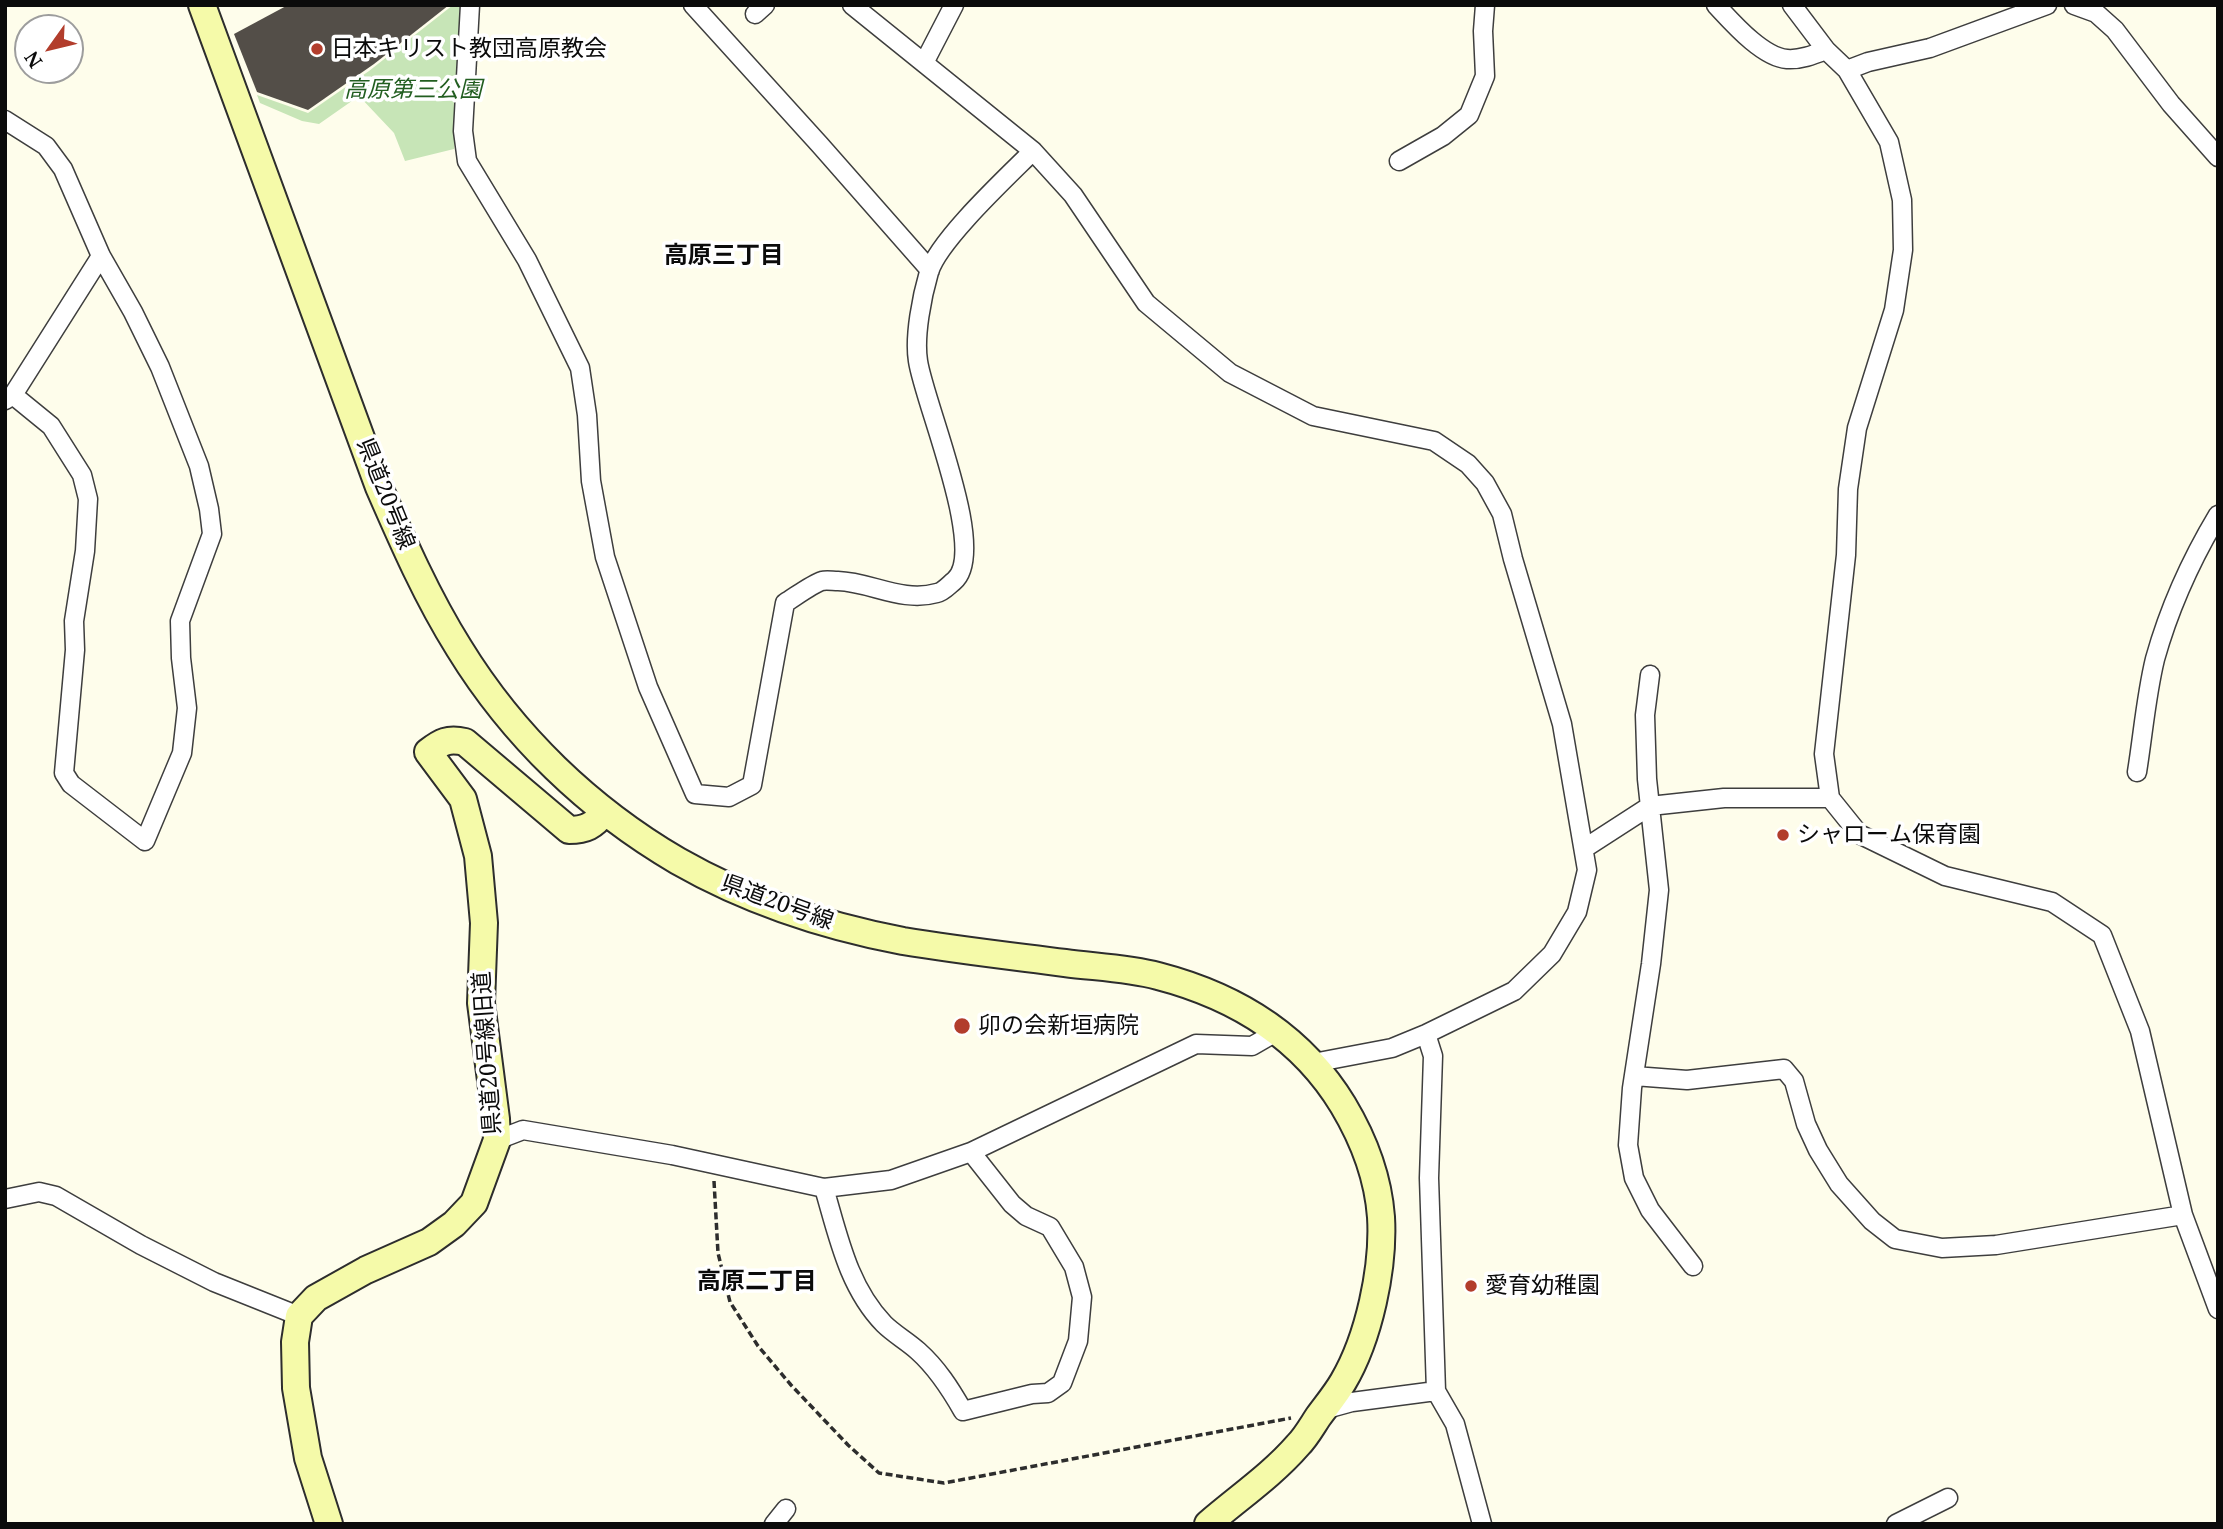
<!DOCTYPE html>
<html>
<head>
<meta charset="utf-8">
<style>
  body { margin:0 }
  #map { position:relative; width:2223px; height:1529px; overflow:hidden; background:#fefdeb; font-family:"Noto Serif",serif }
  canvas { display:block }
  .frame { position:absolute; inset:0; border:7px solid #0b0b0b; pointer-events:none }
  .north { position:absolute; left:14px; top:14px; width:70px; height:70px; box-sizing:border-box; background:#fff; border:2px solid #9d9d9d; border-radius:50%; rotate:236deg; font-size:19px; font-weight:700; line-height:28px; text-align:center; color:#0b0b0b }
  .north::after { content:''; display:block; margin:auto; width:24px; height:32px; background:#b23d2c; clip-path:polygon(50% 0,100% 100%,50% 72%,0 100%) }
</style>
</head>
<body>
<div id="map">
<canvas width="2223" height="1529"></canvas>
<div class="frame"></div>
<div class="north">N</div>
</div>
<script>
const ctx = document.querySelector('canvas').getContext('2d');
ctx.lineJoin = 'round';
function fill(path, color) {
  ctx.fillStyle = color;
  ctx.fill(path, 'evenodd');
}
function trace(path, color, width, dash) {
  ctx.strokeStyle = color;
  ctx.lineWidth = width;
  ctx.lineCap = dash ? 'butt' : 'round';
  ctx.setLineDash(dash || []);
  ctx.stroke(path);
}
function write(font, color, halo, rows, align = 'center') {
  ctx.font = font + ' "Noto Serif","Noto Sans JP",serif';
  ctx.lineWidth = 7;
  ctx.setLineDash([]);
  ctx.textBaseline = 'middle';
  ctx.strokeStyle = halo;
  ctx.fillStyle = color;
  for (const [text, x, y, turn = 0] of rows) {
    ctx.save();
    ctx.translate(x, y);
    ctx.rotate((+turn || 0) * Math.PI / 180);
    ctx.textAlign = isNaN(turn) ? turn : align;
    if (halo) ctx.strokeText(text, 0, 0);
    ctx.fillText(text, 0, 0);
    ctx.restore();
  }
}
fill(new Path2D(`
  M453,5h9l-8,144 -49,12 -11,-28 -35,-37 -40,28 -17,-3 -42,-18 -3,-8 51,18 61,-42z`), '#c7e5b7');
fill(new Path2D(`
  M288,5h161l-75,59 -66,46 -51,-18 -23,-58z`), '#534e48');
const minor = new Path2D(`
  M470,5l-7,126 4,30 60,99 53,108 7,47 4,66 14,76 43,130 47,107 34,3 23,-12 33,-182c10,-6 27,-19 37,-22 4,-1 11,0 16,0 33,1 64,22 99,12 6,-1 12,-8 17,-12 35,-29 -30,-178 -36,-220 -4,-25 4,-65 11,-89 10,-32 78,-95 104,-121
  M693,5l127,140 110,125
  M852,5l181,146 40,44 73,108 84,70 83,43 121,25 34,23 17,19 17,31 11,45 49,165 25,146 -10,42 -25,42 -38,37 -88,43 -34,14 -79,15
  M1716,5c16,17 46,52 71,54 13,1 26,-4 39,-9
  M1792,5l34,45 21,20 21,-8 62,-14 117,-43
  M2074,5l22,8 19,17 56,74 47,53
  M755,14l10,-9
  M924,63l30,-58
  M5,120l41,26 17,23 38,87 32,56 27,55 39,99 10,43 3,25 -32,87 1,37 6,50 -5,45 -37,88 -74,-57 -7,-11 11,-123 -1,-29 11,-70 3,-52 -6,-24 -31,-49 -38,-31
  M1399,161l44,-25 26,-21 16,-39 -2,-45 2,-26
  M5,400l8,-5 88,-139
  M1650,675l-5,40 2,64 12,111 -8,74 -19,124 -4,57 6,33 16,32 43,56
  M2137,772c6,-37 9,-76 18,-113 14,-50 36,-99 63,-144
  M1830,798l-6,-44 22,-199 2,-66 9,-61 37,-118 9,-60 -1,-50 -13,-58 -42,-72
  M1585,848l65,-42 74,-8h106l29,36 86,42 107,26 50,33 38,96 43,184 35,94
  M1426,1034l7,22 -4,122 7,213 19,33 27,100
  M1634,1076l53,4 97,-11 10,12 12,43 12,26 21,34 33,37 23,18 47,9 54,-3 187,-30
  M497,1140l26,-10 149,25 152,33 67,-8 80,-28 225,-108 56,2 26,-15
  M824,1188c14,47 24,99 60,136 10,10 23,17 34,27 19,17 32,37 45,60l69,-17 16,-1 14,-10 16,-42 4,-44 -8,-30 -24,-40 -24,-11 -14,-12 -41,-52
  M5,1199l34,-7 17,4 85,49 73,37 85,34
  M1323,1410l29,-8 84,-11
  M774,1524l12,-15
  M1896,1524l52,-26`);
const secondary = new Path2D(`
  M202,5l177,482c24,55 48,110 80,161 54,88 130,161 219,213 70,40 146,65 225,80 54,9 108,15 162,22 30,4 63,5 93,13 77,20 143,60 185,129 21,35 35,71 38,112 3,51 -12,121 -38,165 -7,12 -17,24 -25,35 -6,9 -12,20 -20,28 -26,30 -60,53 -90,79
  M329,1524l-21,-66 -12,-70 -1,-46 4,-26 17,-18 50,-28 63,-28 25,-18 20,-21 23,-63 -1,-21 -15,-116 3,-80 -6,-67 -15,-57 -35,-47c13,-10 20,-14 37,-10l104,88c16,0 25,-4 35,-18`);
trace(minor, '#3e3e3e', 21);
trace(secondary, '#2d2d2d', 30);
trace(new Path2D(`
  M714,1181l4,72 12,49 28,44 33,39 57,60 31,28 65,10 347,-65`), '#2d2d2d', 3.5, [7, 3.5]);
trace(minor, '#fff', 18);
trace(secondary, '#f5faa9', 26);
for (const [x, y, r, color] of [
  [317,49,7,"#b23d2c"],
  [1783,835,7,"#b23d2c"],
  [962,1026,9,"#b23d2c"],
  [1471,1286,7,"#b23d2c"]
]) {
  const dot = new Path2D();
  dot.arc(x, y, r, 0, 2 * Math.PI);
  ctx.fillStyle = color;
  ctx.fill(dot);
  trace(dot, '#fff', 2.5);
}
write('23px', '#0b0b0b', '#fff', [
  ["日本キリスト教団高原教会",331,49],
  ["シャローム保育園",1797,835],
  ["卯の会新垣病院",978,1026],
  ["愛育幼稚園",1485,1286]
], 'left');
write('italic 23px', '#225e20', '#fff', [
  ["高原第三公園",413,90]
]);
write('23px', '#0b0b0b', '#fff', [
  ["県道20号線",385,494,68],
  ["県道20号線",777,903,20],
  ["県道20号線旧道",488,1053,-94]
]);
write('bold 24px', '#0b0b0b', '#fff', [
  ["高原三丁目",724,256],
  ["高原二丁目",757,1282]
]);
</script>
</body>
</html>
